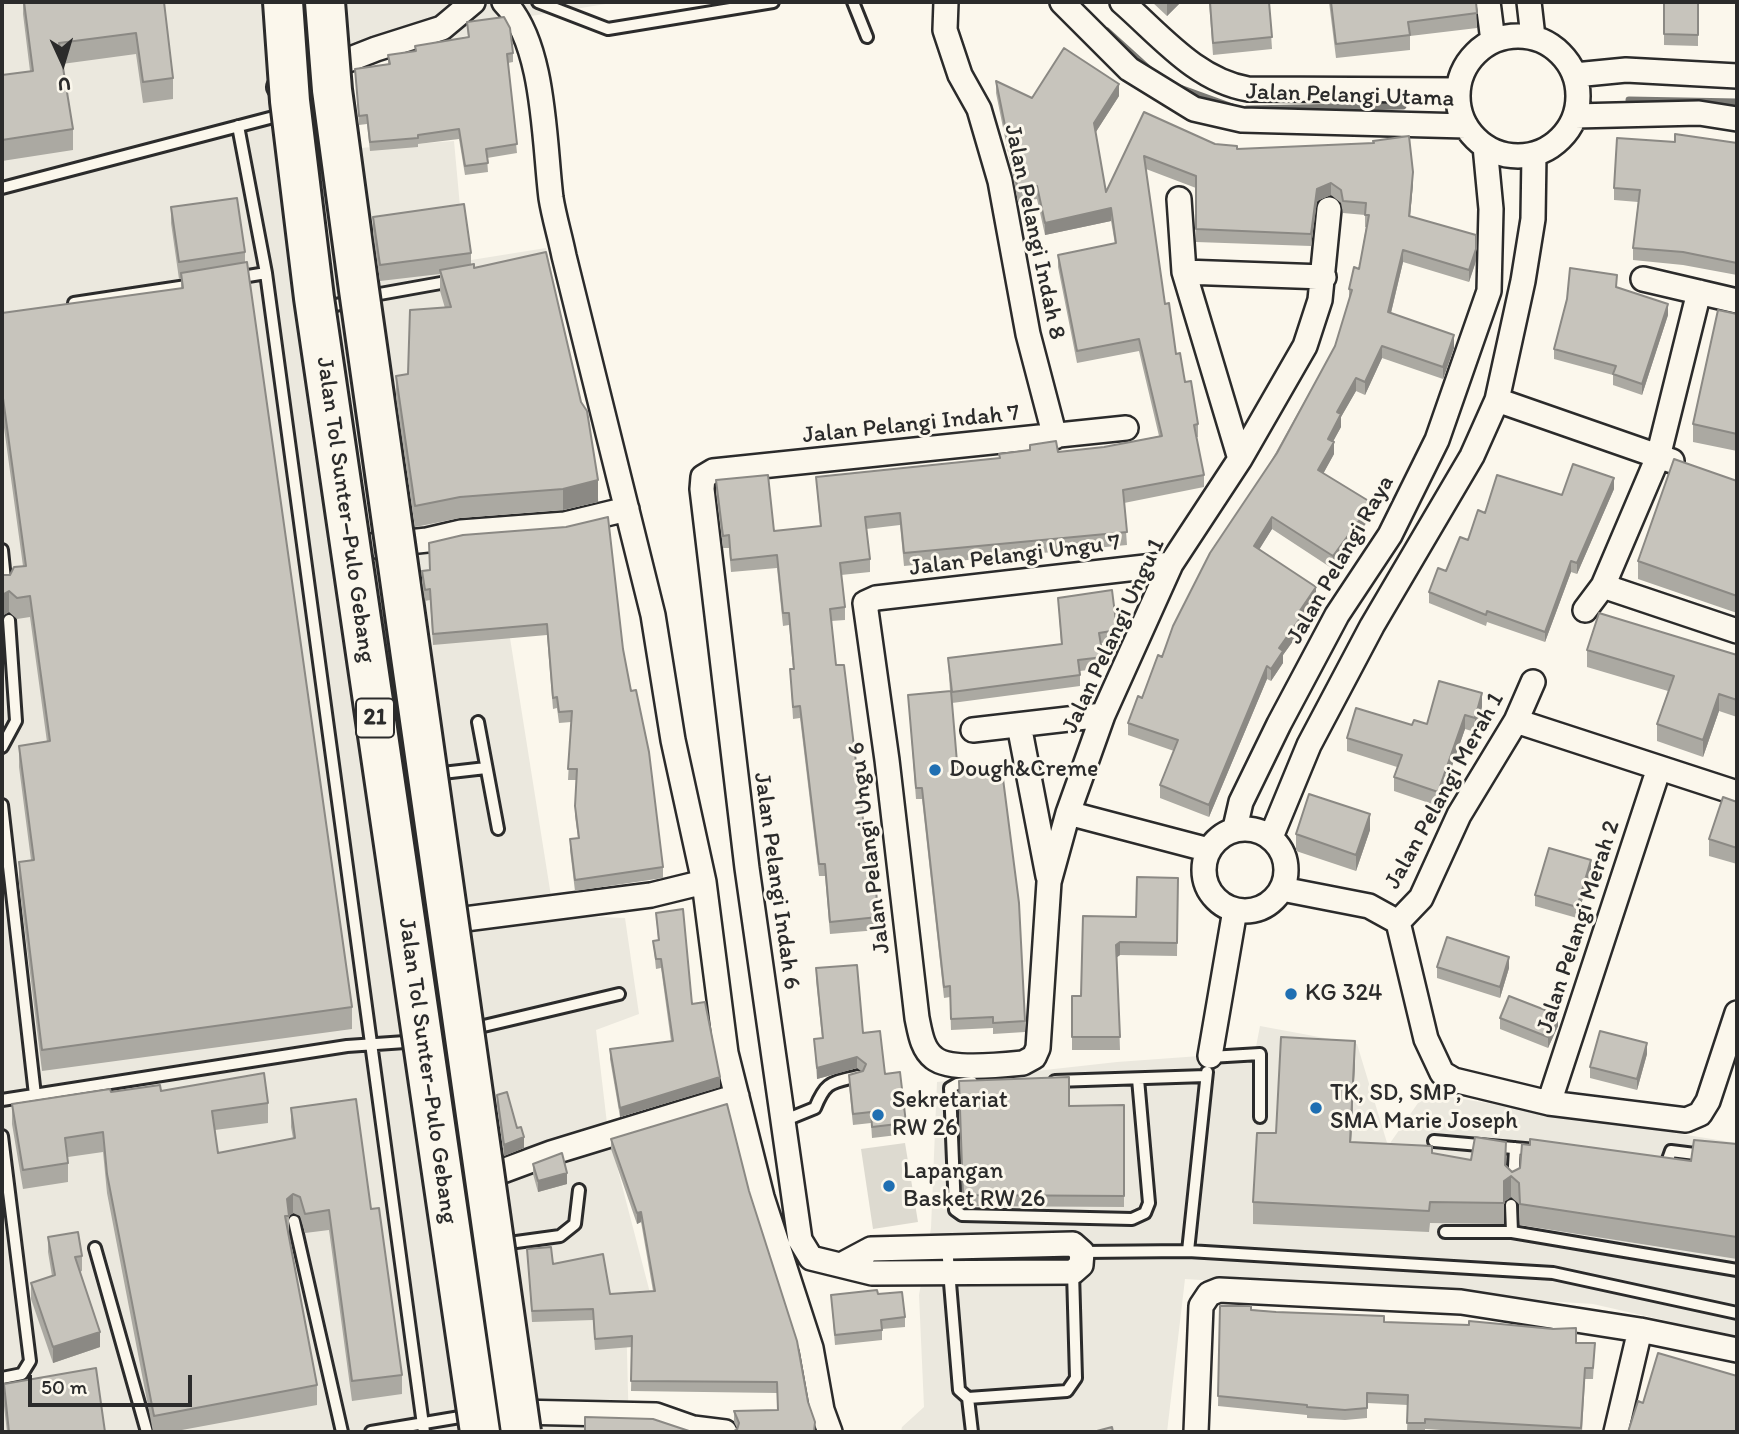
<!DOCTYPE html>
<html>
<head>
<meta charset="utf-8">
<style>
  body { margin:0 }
  #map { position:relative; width:1739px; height:1434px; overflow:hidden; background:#fbf7ec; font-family:Itim,sans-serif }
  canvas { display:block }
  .frame { position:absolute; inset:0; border:4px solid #2b2b2b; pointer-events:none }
  .north { position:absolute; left:28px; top:28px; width:70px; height:70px; -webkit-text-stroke:5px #fbf7ec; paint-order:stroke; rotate:176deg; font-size:19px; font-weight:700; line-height:28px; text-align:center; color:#2b2b2b }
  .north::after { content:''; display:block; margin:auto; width:24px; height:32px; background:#2b2b2b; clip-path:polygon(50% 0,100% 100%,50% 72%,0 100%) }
  .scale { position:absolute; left:28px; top:1375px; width:164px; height:32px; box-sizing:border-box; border:4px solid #2b2b2b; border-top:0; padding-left:9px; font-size:21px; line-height:24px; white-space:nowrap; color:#2b2b2b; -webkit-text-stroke:5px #fbf7ec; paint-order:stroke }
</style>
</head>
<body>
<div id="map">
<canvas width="1739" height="1434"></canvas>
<div class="frame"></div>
<div class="north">U</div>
<div class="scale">50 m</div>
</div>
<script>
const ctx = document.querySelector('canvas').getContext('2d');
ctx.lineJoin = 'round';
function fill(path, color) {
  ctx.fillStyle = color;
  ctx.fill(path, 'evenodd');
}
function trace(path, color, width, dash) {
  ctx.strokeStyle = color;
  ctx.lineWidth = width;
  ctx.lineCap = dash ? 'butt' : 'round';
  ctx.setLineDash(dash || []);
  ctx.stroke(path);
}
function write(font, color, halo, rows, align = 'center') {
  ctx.font = font + ' Itim,sans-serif';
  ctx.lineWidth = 6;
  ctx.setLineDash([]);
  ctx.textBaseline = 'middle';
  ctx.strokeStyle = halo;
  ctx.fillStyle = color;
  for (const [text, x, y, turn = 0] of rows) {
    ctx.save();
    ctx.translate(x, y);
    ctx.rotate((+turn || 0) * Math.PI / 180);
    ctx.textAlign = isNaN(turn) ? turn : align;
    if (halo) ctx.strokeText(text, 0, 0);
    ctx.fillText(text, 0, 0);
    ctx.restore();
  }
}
fill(new Path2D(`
  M2,2h616l-93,15 -253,80 7,57 175,-13 11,120 81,-13 55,264 -108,19 61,384 71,3 14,96 -43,16 12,102 47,180 -29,1 3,119h-627z
  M1260,1026l97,18 31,102 37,-53 312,50v194l-144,-33 -408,-25 -18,153h-266l1,-5 22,-20 -5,-112 12,-67 6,-146 180,-20 138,-10z`), '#ebe8de');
fill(new Path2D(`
  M905,1143l13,79 -45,7 -12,-80z`), '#dddad0');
trace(new Path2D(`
  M1107,31l43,39
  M1177,87l58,21
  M1629,100l108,2
  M1247,109l156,-3`), '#7b7a75', 7);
const lane = new Path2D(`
  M538,2l70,27 165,-27
  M853,2l14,35
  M238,126l28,147 158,1159
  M2,188l283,-74
  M236,278l30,-5
  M74,303l119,-18
  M321,309l53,-14 78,-14
  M2,550l4,39
  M478,722l20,107
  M2,747l14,-26 -7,-101
  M390,779l96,-11
  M2,805l33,290
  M1210,1057l50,-3v63
  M1055,1081l151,-5
  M972,1082l-15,2 -7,4 5,122 7,5 170,4 13,-6 4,-10 -11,-124
  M2,1100l345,-54 73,-5 199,-47
  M783,1121l32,-13c11,-27 16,-25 43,-32
  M2,1136l28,225 -8,13 -20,4
  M1434,1141l102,9
  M1660,1164l6,1 5,-14 32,4
  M1513,1184l2,-36
  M1511,1205l1,27
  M294,1221l48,211
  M1445,1232h67l225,38
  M947,1247l12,143 9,8 99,-7 9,-13 -3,-106
  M95,1248l52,184
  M458,1250l102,-14 15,-12 4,-34
  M1188,1251l19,-179
  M1082,1252l106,-1 365,22 184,40
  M968,1398l4,34
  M371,1432l101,-17`);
const street = new Path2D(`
  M504,2c41,41 40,140 47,196 3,19 9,38 13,58l89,359 20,125 31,142 22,171 36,144 49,151 11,62 8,22
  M946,2l-1,28 15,45 19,34 21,72 28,153 27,103
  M1062,2l67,67 65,40 48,11 224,6
  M1122,2c39,34 74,78 126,87l210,1
  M1488,2l5,39
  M1529,2l4,35
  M1458 96a60 60 0 1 1 120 0a60 60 0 1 1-120 0Z
  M1575,75l51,-5 111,6
  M279,87l97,-38 66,-21 31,-26
  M1575,116l124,-3 38,6
  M1179,199l5,73 56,187
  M1184,272l140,5
  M1643,279l94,22
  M1497,400l175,61
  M344,549l83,-9 34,-8 104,-8 62,-15
  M1171,564l-295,34 -11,5 22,157 30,258c3,14 5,31 17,40 16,13 69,7 89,5l11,-6 4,-9 11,-166 19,-69 35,-98 68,-151 69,-105 65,-113 15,-46 9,-91
  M1603,586l134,45
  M1585,610l18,-24 55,-129 41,-165
  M1533,682l-17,39 -57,94 -38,83 -23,24 28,117 16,34 12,7 95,23 137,17 14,-6 8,-13 29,-88
  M1516,721l221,72
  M1019,725l29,151
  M973,730l130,-15
  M1068,813l141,37
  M1235,828l6,-26 38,-78 58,-109 53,-80 47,-95 52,-149 2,-82 -6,-63
  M1204 870a41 41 0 1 1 82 0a41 41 0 1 1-82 0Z
  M1271,837l38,-92 63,-119 100,-170 25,-56 26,-119 10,-62 1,-65
  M1282,889l87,17 29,16
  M403,927l248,-32 53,-13
  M1210,1056l25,-146
  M1549,1103l110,-335
  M443,1193l108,-40 186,-57
  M841,1265l30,-16 202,-5 9,8 -1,13 -8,7 -201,1 -61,-15 -11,-18 -53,-372 -45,-379 1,-12 10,-6 413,-43
  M477,1414l40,-2 139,3 37,13 32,4
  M1196,1432l5,-126 8,-12 10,-4 242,12 179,28 97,20
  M1616,1432l24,-102`);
trace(lane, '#2b2b2b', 16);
trace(street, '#2b2b2b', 28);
trace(lane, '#fbf7ec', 10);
trace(street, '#fbf7ec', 23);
const highwayBridge = new Path2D(`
  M283,2l7,99 24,197 166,1134
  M325,2l7,88 27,200 162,1142`);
trace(highwayBridge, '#2b2b2b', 44, []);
trace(highwayBridge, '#fbf7ec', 38);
fill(new Path2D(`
  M23,2h141l9,76v21l-30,4 -7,-49 -74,10 11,65v21l-71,11v-86l28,-4 -7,-57z
  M1152,2h29l-14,14z
  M1209,2h60l3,47 -59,6z
  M1329,2h147l1,26 -67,8v14l-74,8z
  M1664,2h34v44l-34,-1z
  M467,22l46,31v9l-5,1 9,90 -30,5 1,14 -23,3 -6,-36 -41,5v3l-48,4 -3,-27 -8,1 -4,-56 33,-5v-9l27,-4v-5l53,-9z
  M996,81l36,17 87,-2 -24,37 11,59 38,-80 71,32 198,40 -3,32 66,45 -7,21 -66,-20 -12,51 63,35 -11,31 -61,-21 -17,37 -9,-4 -15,26v10l-8,14 1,13 -11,20 49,41 -39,54 -61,-40 -13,20 57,50 -15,23v8l-18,25v8l-12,18 -4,-2 -58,138 -49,-19v-13l14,-34 -46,-16v-12l14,-25 20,-41 173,-311 14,-45v-12l10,-20 7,-42h-1v-12l-22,-2 -2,-10 -10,-8 -14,6 -6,45 -115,-4v-54l-50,-19 19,135 11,50 22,70v13h-2l8,38v12l-80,16 3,42 -223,21 -4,-41 -34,4 4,30v13l-29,3 4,32v13l-14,1 5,44 42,252v13l-48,4 -5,-58h-6l-19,-158 -7,1 -3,-50h3l-4,-44 -6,1 -6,-58 -46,4 -2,-24h-6l-7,-56v-12l58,51 46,-5 -4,-49 183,-19 31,-8v-5l28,7 46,-5 55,-11 -20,-85 -62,12 -19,-96v-12l57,-11 -4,-23 -66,14 -8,-36 -19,3 -22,-109z
  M1675,142l62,1v132l-54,-10 -50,-5v-12l5,-46 -24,-2v-12z
  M171,207l74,45v11l107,744v22l-310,42 -23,-188v-21l12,-2 -12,-93v-21l28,-4 -17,-125 -13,2 -8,-7 -7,4v-41h8l13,-9 -21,-153v-100l179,-25v-10l-2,1 -8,-56z
  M373,217l98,36v11l127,238 -35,8 -103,8 -45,9 -19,-130v-21l12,-2 37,-66 -5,-17v-17l-60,7 -7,-48z
  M1617,288l51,27 -26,80 -29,-10v-10l-59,-16v-10z
  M1737,314v137l-44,-9v-18z
  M1737,481v132l-99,-34v-18z
  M1614,489l-37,85 -6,-2 -26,70 -58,-20 -1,4 -57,-23v-11l17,-21 22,-31 17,-27 77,-18z
  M429,543l194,106 40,218v11l-88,13 -5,-41v-11l8,-1 -3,-22 1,-36h-8l3,-58 -12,1 -2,-15 -4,1 -6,-74 -114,10 -3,-45 -5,1 -3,-19v-11l8,-1z
  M1058,598l59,32v11l-17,2 3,14v11l-23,3v15l-128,17 6,71 67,247v11l-32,2v-6l-42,2 -1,-33 -6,1 -22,-199h-6l-8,-104 42,-4 -2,-33 113,-14z
  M1587,650l150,5v62l-18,-6 -16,46 -46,-16v-17l11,-33 -81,-24z
  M1482,707l-7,25 -10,-3 -27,77 -44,-15v-14l3,-10 -50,-16v-13l65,-13 15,-1z
  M1737,802v62l-28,-8v-17z
  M1370,830l-14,41 -60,-20v-17z
  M1591,871l-14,47 -42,-12v-11z
  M1178,878l-1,78 -57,-1 -3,2 3,93h-48v-54h9l55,-79z
  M656,913l36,91 28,83 -100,30 -10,-58v-10l61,-8 -10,-73 -5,1 -3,-28 5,-1z
  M1437,967l72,1 -9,30 -63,-20z
  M816,968l47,65 22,41 21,49v11l-34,4 -1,-15 -18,2 -4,-39v-11l12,-4 -4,-3 -40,11 -3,-40 8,-1 -6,-58z
  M1500,1018l58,8 -10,22 -48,-19z
  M1647,1054l-10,36 -47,-12v-11z
  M1355,1062l-4,80 81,11 74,13 6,6 179,-11 46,-17v115l-217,-34 -1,-21 -8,-7 -7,5v22l-74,-1 -1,9 -176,-8v-22l23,-69z
  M959,1081l110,25 55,-1v102l-161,-1z
  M161,1091l107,12v20l-53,7 3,23 75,-15 -2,-11v-19l80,101 31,166v19l-50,7 -23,-171 -24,3 -5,-17 -7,-3 -4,3v19h-1l29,150v20l-146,27h-18l-46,-239 -4,-41 -35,5v25l-45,7 -11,-65v-20l99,-12z
  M497,1095l20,33 7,20 -20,8 -7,-50z
  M611,1139l138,52 59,211 7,20v10h-84l6,-4 -3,-6v-11l44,-1 -1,-17 -146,-2 1,-44 -37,3 -2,-30 -61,2 -5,-73 83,45 43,-3 -12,-69 -4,2 -26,-75z
  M533,1164l34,20 -29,8 -5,-18z
  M48,1237l34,19v15l-3,1 21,75 -47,16 -22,-64v-16l21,-7 -4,-24z
  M831,1295l74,22v10l-23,2v11l-47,5z
  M1220,1306l356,37h19l-2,36h-8l-3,53h-109l-48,-3v3h-18l1,-27 -41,-2v15l-22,2 -38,-2v-3l-89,-9z
  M2,1339l1,8v21l-1,1z
  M4,1384l101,48h-98l-3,-26z`), '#aba9a2');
fill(new Path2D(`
  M1168,2h13l-14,14v-13z
  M1119,84v12l-25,39v-12z
  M1413,172v12l-4,44v-12z
  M1331,183v12l-14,6 -6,45v-12l6,-45z
  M1111,208v13l-66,14v-12z
  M1476,248v13l-7,21v-12z
  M1403,250v12l-15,63v-13z
  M1668,304v11l-26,80v-11z
  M1454,335v13l-11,31v-12z
  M1382,346v12l-17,37v-13z
  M1356,378v13l-15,26v10l-13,24v-12l9,-27z
  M1334,442v12l-16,29v-13z
  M1614,478v11l-37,85v-11z
  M598,480v22l-35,8v-21z
  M1372,503v12l-39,54v-13z
  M1272,517v12l-18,29v-12z
  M1571,561v11l-26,70v-10z
  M1316,587v12l-15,23v8l-18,25v8l-12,18v-12l8,-21 18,-33z
  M9,591v21l-7,4v3v-24z
  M1267,666v13l-58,138v-12z
  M1482,693v14l-7,25v-14z
  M1719,694v17l-16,46v-17z
  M1465,715v14l-27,77v-14z
  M1370,814v16l-14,41v-16z
  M1591,860v11l-14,47v-11z
  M1120,942v13l-4,3v-13z
  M1509,957v11l-9,30v-11z
  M1558,1015v11l-10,22v-11z
  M1355,1041v21l-5,102v-22z
  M1647,1043v11l-10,36v-11z
  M857,1057v11l-40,11v-11z
  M720,1077v10l-100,30v-9z
  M524,1137v11l-20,8v-11z
  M1506,1142v37l5,-3v21l-7,5v-21z
  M567,1173v11l-29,8v-11z
  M293,1194v19l-4,3 -2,-17z
  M641,1212v10l-4,2v-11z
  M100,1332v15l-47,16v-16z`), '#8b8984');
const building = new Path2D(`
  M24,2h140l9,76 -30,4 -7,-49 -77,10 14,86 -71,11v-65l31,-4z
  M1210,2h59l3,35 -59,6z
  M1331,2h145l1,11 -69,9 2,13 -74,9z
  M1664,2h34v33l-34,-1z
  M504,17l6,11 3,25 -6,1 10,90 -31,5 2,14 -23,3 -6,-37 -41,6v3l-48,4 -3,-27 -8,1 -4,-47 35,-5 -2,-9 28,-4 -1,-5 54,-9 -2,-15z
  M1064,48l55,36 -25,39 12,69 38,-80 71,32 22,2v3l137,-6 -1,-2 36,-5 4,36 -4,44 67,19v14l-7,21 -66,-20 -15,62 66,23 -11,32 -61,-21 -17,36 -9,-4 -19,34 4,2 -13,25 6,3 -16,28 54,33 -39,53 -61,-39 -18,29 62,41 -19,28 4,2 -22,31 4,3 -12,18 -4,-3 -58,139 -49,-20 18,-45 -50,-17 10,-27 4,2 16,-43 4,2 11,-31 37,-73 67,-100 58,-107 17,-56 -3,-1 5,-22 5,2 10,-54h-4l1,-12 -23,-2 -2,-11 -10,-7 -14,6 -6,45 -115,-5v-53l-52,-20 21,148 4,-1 7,51 4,-1 5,29 6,-1 7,43 -4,1 10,50 -81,15 4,42 -223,21 -4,-40 -35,4 5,42 -30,4 5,44 -15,2 6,56h8l24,195h6l4,57 -48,5 -5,-58h-6l-19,-158 -7,1 -3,-38h4l-5,-56h-6l-6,-58 -46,5 -2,-25 -6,1 -7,-56 52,-5 6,56 47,-5 -5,-49 184,-19 -1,-4 31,-4v-5l26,-4 2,11 46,-5 58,-11 -23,-97 -62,12 -19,-96 58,-12 -5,-35 -66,15 -8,-37 -19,4 -22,-109 36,17z
  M1675,134l62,9v120l-54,-11 -50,-4 7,-58 -26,-2 3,-50 58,4z
  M237,198l8,54 -66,10 -8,-55z
  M464,204l7,49 -91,12 -7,-48z
  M546,252l35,150 6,9 11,69 -35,9 -103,8 -45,9 -19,-130 12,-2 2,-64 41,-3 -11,-37 34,-6v4z
  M247,262l105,745 -310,43 -23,-188 15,-2 -15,-114 31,-5 -20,-145 -13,2 -8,-7 -7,4v2v-22h8l4,-8 12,-1 -24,-175v-78l181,-25 -2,-15z
  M1570,268l47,7 -1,12 52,17 -26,80 -29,-10 3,-8 -62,-17 13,-50z
  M1718,310l19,4v120l-44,-10z
  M1674,459l63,22v115l-99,-35z
  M1573,464l41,14 -37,85 -6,-2 -26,71 -58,-21 -1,4 -57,-23 9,-24 8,3 14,-34 8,3 10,-30 7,3 12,-38 65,20z
  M608,517l15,132 8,42 5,-1 13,62 14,115 -88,13 -5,-41 9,-1 -4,-32 2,-37h-9l4,-58 -13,1 -2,-15 -4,1 -6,-74 -114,10 -3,-45 -5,1 -3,-19 8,-1 -1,-27 34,-8 103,-8z
  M1112,590l5,40 -18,3 4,24 -25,3 2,15 -128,17 -4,-34 114,-14 -4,-46z
  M1599,613l138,42v45l-18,-6 -16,46 -46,-16 17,-48 -87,-26z
  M1439,681l43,12 -7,25 -10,-3 -27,77 -44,-15 8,-22 -55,-17 9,-30 56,17 2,-5 13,4z
  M951,691l7,83 44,-3 17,132 6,118 -32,2v-6l-42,2 -1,-33 -6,1 -22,-199h-6l-8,-93z
  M1309,794l61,20 -14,41 -60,-21z
  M1723,797l14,5v46l-28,-9z
  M1549,848l42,12 -14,47 -42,-12z
  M1137,877l41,1 -1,65 -57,-1 -4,3 4,92h-48v-41h9l2,-80 53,1z
  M683,909l9,95 13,-2 15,75 -100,31 -10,-59 63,-8 -12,-82h-5l-3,-18 6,-1 -3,-27z
  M1447,937l62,20 -9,30 -63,-20z
  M857,965l6,68 17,-2 5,43 15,-2 6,51 -34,4 -1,-15 -18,2 -4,-39 14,-4 3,-7 -9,-7 -40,11 -3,-29 9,-1 -7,-70z
  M1509,996l49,19 -10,22 -48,-19z
  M1600,1031l47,12 -10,36 -47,-12z
  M1281,1037l74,4 -5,101 82,4v7l39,7 4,-23 31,5 -1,23 7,7 8,-4 2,-24 8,1v-6l161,22 3,-21 43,4v93l-217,-33 -1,-21 -8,-7 -7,5v22l-74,-1 -1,9 -176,-9 4,-69h19z
  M264,1073l4,30 -56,8 6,42 77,-15 -4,-30 65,-9 15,110 8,-1 23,167 -50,6 -23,-171 -24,4 -5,-17 -7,-3 -6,5 2,17h-4l32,169 -163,31 -47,-242 -4,-42 -38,6 3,25 -45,7 -11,-66 98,-15 1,3 49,-7 1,6z
  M1069,1077v29l55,-1v91l-161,-1 -4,-114z
  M507,1092l10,36 4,-1 3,10 -20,8 -7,-50z
  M727,1104l22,87 48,150 11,61 7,20 -1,10h-83l6,-2 2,-7 -5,-12 44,-1 -1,-28 -146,-1 1,-45 -37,3 -2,-30 -61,2 -5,-62 24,-2 2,17 50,-10 7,40 45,-3 -14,-79 -4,1 -26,-74z
  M562,1153l5,20 -29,8 -5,-17z
  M78,1232l4,24 -7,1 25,75 -47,15 -22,-64 24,-8 -7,-38z
  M877,1290l1,4 24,-2 3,25 -24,3 1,10 -47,5 -4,-40z
  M1220,1306h31v4l25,2 108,4v6l85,3v-4l84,8 23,-1v15h19l-2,25h-8l-4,60 -156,-9v4h-18l1,-28 -41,-2v15l-22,2 -38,-3v-2l-89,-9z
  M1658,1353l79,23v56h-109l10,-31 5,2z
  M96,1368l9,64h-96l-5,-48z
  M585,1417l68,2 36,12 9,1h-113z
  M1112,1427l1,5h-20z`);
fill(building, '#c7c4bc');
trace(building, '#8b8984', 2);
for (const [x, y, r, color] of [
  [935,770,7,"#1f6fb2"],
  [1291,994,7,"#1f6fb2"],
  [1316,1108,7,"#1f6fb2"],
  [878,1115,7,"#1f6fb2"],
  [889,1186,7,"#1f6fb2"]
]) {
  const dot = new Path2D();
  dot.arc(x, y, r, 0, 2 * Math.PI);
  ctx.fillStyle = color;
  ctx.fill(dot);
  trace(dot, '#fbf7ec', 2.5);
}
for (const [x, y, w] of [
  [375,718,38]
]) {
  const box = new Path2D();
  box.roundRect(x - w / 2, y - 19.5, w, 39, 5);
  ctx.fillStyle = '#fbf7ec';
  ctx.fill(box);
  trace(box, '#2b2b2b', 2);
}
write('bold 23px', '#2b2b2b', null, [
  ["21",375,718]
]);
write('24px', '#2b2b2b', '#fbf7ec', [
  ["Jalan Pelangi Utama",1350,96,2],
  ["Jalan Pelangi Indah 8",1034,232,78],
  ["Jalan Pelangi Indah 7",911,425,-6],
  ["Jalan Tol Sunter–Pulo Gebang",345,510,82],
  ["Jalan Pelangi Ungu 7",1015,556,-7],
  ["Jalan Pelangi Raya",1341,560,-60],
  ["Jalan Pelangi Ungu 1",1114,636,-65],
  ["Jalan Pelangi Merah 1",1445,791,-61],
  ["Jalan Pelangi Ungu 6",870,848,-97],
  ["Jalan Pelangi Indah 6",776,881,82],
  ["Jalan Pelangi Merah 2",1579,927,-72],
  ["Jalan Tol Sunter–Pulo Gebang",427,1071,82]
]);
write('24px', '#2b2b2b', '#fbf7ec', [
  ["Dough&Creme",949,770],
  ["KG 324",1305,994],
  ["TK, SD, SMP,",1330,1094],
  ["SMA Marie Joseph",1330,1122],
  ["Sekretariat",892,1101],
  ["RW 26",892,1129],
  ["Lapangan",903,1172],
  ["Basket RW 26",903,1200]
], 'left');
</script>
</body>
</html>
